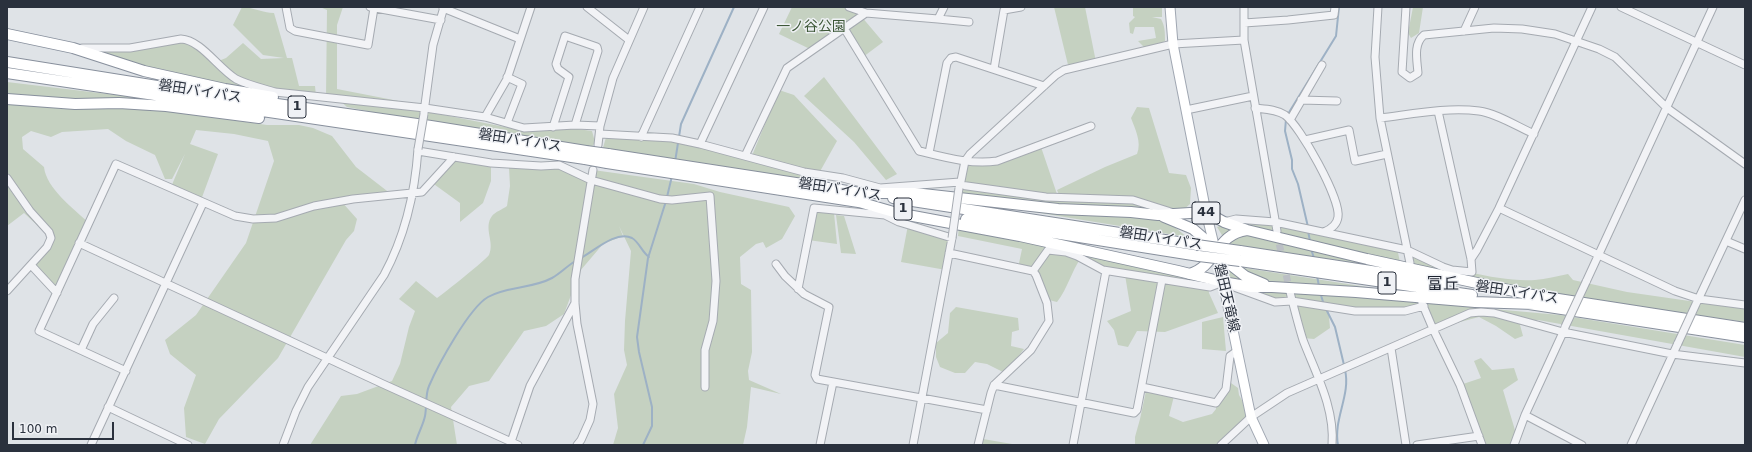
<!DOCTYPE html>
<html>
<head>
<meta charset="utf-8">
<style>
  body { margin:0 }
  #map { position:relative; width:1752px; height:452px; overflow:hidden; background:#dfe3e7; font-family:"DejaVu Sans",sans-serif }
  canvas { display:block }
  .frame { position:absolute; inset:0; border:8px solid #2a313d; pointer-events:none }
  .scale { position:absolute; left:12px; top:422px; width:102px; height:18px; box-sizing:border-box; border:2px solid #2a313d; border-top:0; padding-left:5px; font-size:12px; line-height:14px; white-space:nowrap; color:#2a313d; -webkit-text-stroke:3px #eff1f5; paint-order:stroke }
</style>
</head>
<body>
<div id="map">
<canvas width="1752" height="452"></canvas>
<div class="frame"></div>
<div class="scale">100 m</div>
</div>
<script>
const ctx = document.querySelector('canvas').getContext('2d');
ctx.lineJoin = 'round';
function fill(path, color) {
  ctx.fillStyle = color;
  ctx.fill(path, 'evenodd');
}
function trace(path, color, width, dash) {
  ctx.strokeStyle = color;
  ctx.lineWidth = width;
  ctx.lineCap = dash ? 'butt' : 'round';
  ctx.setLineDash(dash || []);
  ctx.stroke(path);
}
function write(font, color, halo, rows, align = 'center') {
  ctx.font = font + ' "DejaVu Sans","Noto Sans JP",sans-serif';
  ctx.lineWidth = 3;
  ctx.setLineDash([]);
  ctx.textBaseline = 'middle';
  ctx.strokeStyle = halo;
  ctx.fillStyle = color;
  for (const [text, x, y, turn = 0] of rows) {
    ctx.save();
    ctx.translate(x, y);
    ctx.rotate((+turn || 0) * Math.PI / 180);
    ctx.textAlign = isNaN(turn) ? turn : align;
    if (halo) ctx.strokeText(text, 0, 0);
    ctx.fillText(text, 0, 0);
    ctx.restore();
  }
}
fill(new Path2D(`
  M242,7c11,0 20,6 32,6l13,45h5l7,28h16l1,10 -66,-12 -12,7 -72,-21 -32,-6 -39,-13 81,-11 18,3 22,19 10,-4 17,-15 18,16 23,-1 -21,-3 -30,-30z
  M320,7h23l-6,18v64l82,16 15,8 81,16 40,-3 37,5 3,11 -5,8 -65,-8 -178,-35 -10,-9 -11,-1 1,-87z
  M792,7h52l17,9 22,26 -20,15 -19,-29 -32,22 -33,-16z
  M1054,7h31l11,55 -27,7z
  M1133,7h29v10h-10l9,2c4,7 4,14 4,22l-8,4 -13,2 -6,-6 18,-3 -2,-11h-19l-2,7 -3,-1 -1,-10 6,-6 -2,-1z
  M1413,7h10l-4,26 -8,5 -3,-5z
  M824,77l73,97 -11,6 -32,-38 -50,-46z
  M7,82l151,18 45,16 64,9h32l14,3 19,8 24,31 35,27 -50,7 16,18 -3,12 -8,9 -68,118 -59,61 -14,25 -19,-7 -2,-29 12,-33 -26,-21 -5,-14 31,-25 50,-72 28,-82 -6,-20 -34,-7 -38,-4 -6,14 28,10 -17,46 -30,-13 14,-33 -13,25h-7l-10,-24 -29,-14 -18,-12 -46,3 -11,5 -20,-6 -9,6 1,12 21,18c2,21 30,42 45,56l-32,70 -26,-28 20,-27 -27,-25 -17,13z
  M779,90l15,5 43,46 -19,34 -31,-7 19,10h-44l-160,-27 5,-17 65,4 79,20z
  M1137,107l12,1 20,65 17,2 5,13 -1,16 -8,7 -134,-4 -86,-10 3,-36 21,1 55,-15 17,50h2l-3,-7 48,-23 32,-13c5,-12 -2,-25 -6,-36z
  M454,157l37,6v18l-8,22 -23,19v-19l-29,-21z
  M561,166l30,17 2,-13 101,14 26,8 69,15 6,9 -13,23 -16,9 -3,-6 -7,2 -16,13 1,27 10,6 1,62 -4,19 1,9 32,14 -30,-7 -4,40 -4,18h-130l5,-17 -4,-34 13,-29 -3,-15 1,-29 6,-70 -12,-25 4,10 -20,8 -23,27 -16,43 -18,12 -22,5 -35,50 -20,5 -18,21 6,38h-147l31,-49 16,-2 35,-13 8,-17 9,-37 6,-16 -16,-12 17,-18 21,17c6,-4 50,-39 52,-43 6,-13 -6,-27 3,-39 3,-4 11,-7 15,-10l3,-20 -1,-18z
  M1030,208l72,2 65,11 20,16 -159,-26z
  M814,211l20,2 3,31 -29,-4z
  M836,215l8,1 12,38 -15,-1z
  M1239,219l158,29 6,28 -175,-31 -11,-18z
  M908,225l40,12 -2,33 -45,-8z
  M959,226l248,54 2,13 9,20 -53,19 -28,-1 -9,16 -10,-2 -4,-15 -7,-9 24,-10 -6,-36 -44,-17c-10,14 -13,30 -24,44l-12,-3 -9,-24 -18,-7 4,-19 -64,-13z
  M1412,256c40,11 82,26 123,24 11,-1 22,-4 33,-6l5,6 54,12 118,17v13l-267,-38 -63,-19z
  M1225,265l155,24 33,11 5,4 -16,4 -35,3 -39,-5 2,22 -16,11 -11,-1 -11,-37 -17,1 -48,-22z
  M1426,303l134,12 185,30v12l-207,-37 -18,5 3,11 -8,3 -19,-13 -17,-9 -46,12z
  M956,307l62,11 1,12 -7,2 -1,14 13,3 -13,17 -8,6 -16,-8 -12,-2 -10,11h-10l-15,-6 -4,-10v-14l12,-10 2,-20z
  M1223,317l3,34 -24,-2v-27z
  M1481,358l11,12 22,-2 4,12 -15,10 14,47 -3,8h-32l-22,-60 21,-7 -7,-17z
  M1231,383l7,5 1,7 12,22 -30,28h-86v-8l5,-18 6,-28 28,5 -5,20 14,6 29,-8 4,-5v-6z
  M983,439l35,6h-37z`), '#c5d1c1');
trace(new Path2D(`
  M1288,114l48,-78 3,-29
  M1286,119l-1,12 7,29v9l6,15 10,43
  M675,162l6,-38 53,-117
  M667,197l5,-21
  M1308,231l2,10
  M1311,249l3,9
  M581,258c13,-7 35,-28 51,-20 7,4 10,14 17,19
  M1317,276l2,10
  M1320,292l4,13
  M1326,309l9,18 9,38
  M415,445c2,-10 8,-19 10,-29 2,-10 0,-21 4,-30 9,-21 40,-78 59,-89 19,-11 44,-8 64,-19 9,-5 16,-13 25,-18
  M643,445l9,-19v-19l-13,-55 -2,-15 11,-79 18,-57
  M1338,445c-5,-26 13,-50 7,-75`), '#9db1c5', 2);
trace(new Path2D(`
  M1277,234l13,58`), '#bbbfc5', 7, [7, 3.5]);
const minor = new Path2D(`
  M286,7l4,21 5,3 73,14 6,-37
  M370,7l71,13
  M587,7l42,33
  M849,7l17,6
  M1244,7v33l33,191
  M1378,7l-3,50 5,61 30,145
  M1406,7l-4,65 8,6 8,-5c-1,-13 -5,-29 6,-38l70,-7 28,1 33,5 44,15 16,8 52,51 78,56
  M1621,7l124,58
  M443,8l77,31
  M938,19l31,3
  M1244,23l44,-3 46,-5 1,-8
  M844,28l75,123c25,6 52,14 78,10l94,-35
  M1464,31l11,-24
  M82,48h48l51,-9c20,1 37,29 55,40 12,6 26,9 39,13l150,16 60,9 39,11 51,-3 25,1
  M994,69l10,-59 17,-3
  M507,77l15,7 -15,39
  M1301,100l36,1
  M1255,108c10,1 21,1 30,7 15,11 56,84 53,102 -1,8 -7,12 -14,15
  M1186,110l67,-14
  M424,112l9,-67 11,-38
  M485,117l22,-38 24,-72
  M1380,118c33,-4 67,-11 99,-7 17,2 39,16 55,23
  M1290,120l32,-55
  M553,127l16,-50 -11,-8 -2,-5 9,-28 32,11 1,4 -23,74
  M600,134l72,4 28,6 104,28 39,6 37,10 80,-6
  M641,137l59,-130
  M1305,140l44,-10 6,31 32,-7
  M700,144l64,-137
  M598,145l2,-19 13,-48 31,-71
  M418,151l73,12 50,3 18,-1 32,15 69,19 12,1 38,-4 6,85 -3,40 -8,29v37
  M929,153l18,-90 4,-5 5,-1 88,29
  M745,156l42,-88 79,-55 72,6 6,-12
  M7,178l23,33 19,21 2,6 -4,9 -40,44
  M960,185l86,12 87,3 41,13
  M960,186l5,-25 5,-7 86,-79 8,-5 109,-26 71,-4
  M1499,208l176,83 24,8 46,6
  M1224,222l12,-3 39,3 132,28 36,17 9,3 20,2 -1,-13 -33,-148
  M1726,241l19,8
  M79,243l304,141 135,61
  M949,253l84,18 3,4 11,28 2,18 -18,29 -37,35 -3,8 -13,52
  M1471,259l6,-9 22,-42 93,-201
  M776,264l9,12 19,18 25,13 -14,68 2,4 170,31
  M31,265l26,28
  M1033,271l15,-21 18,2 11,4 26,14 107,17 13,-5
  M1586,282l127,-275
  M1234,287l41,15 17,-1 63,10h50l19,-5
  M798,289l16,-81 71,7 14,7 53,16 -39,207
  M1290,292c4,16 8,32 13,48 13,34 32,68 29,105
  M1697,302l48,-102
  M1422,303l11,26 27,56 22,60
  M1391,348l15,97
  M81,350l12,-26 21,-26
  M126,371l-87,-40 77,-167 119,52 18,3 23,-1 38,-12 39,-7 69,-7 32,-35
  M994,385l140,28 3,-3 25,-130
  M1142,387l74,16 10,-14 4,-33 7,-5
  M108,407l80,38
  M1525,415l57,30
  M511,442l19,-56 45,-83
  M91,445l112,-242
  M283,445l13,-34 12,-24 76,-112c21,-39 31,-82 34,-126
  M577,445l4,-5 9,-20 3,-16 -16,-80 -2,-21v-24l18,-109
  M820,445l13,-63
  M1073,445l33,-174
  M1221,445l30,-28 36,-24 183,-80 11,-1 13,1 69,19 109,22 73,9
  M1417,445l62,-9
  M1514,445l11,-30 40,-87
  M1631,445l47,-102`);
const major = new Path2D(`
  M1170,7l3,37 33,168 17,70 28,135 13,28`);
const highway = new Path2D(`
  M7,34l66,14 71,23 81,18 48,8
  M7,62l200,32 224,32 155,25
  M7,73l578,86
  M7,99l68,5 44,-1 47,3 93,12
  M608,154l259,40
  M607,163l258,40
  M862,193h52l144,16 73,3 27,3 48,-3 18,10 23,8 120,29 165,36
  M893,198l304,47
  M859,202l38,11 123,23 158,35 45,11 28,5h21l84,5 119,10 59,2
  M1164,217l29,12 21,18
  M966,219l233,37
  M1240,251l203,31
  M1219,256l26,20 19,8
  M1240,261l232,34
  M1189,274c28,-7 26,-40 58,-44
  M1526,294l219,34
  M1529,304l216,33`);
trace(minor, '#a5aab1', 9);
trace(major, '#a0a7b2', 11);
trace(highway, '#88909d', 12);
trace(minor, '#f2f3f6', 7);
trace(major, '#fff', 9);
trace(highway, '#fff', 10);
const minorBridge = new Path2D(`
  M418,149l6,-35
  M952,238l7,-50
  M1565,327l21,-45
  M1678,343l18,-39`);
const highwayBridge = new Path2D(`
  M586,151l22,3
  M585,159l22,4
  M1197,245l43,6
  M1199,256l41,5`);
trace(minorBridge, '#a5aab1', 9, []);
trace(highwayBridge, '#88909d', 12, []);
trace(minorBridge, '#f2f3f6', 7);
trace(highwayBridge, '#fff', 10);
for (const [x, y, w] of [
  [297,107,18],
  [903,209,18],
  [1206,213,28],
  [1387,283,18]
]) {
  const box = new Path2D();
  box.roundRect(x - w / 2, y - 11, w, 22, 3);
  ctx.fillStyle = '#eff1f5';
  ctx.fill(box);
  trace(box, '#2a313d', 1);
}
write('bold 13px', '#2a313d', null, [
  ["1",297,107],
  ["1",903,209],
  ["44",1206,213],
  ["1",1387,283]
]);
write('14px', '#3e5838', '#eff1f5', [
  ["一ノ谷公園",811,27]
]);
write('14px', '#2a313d', '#eff1f5', [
  ["磐田バイパス",200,92,9],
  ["磐田バイパス",520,141,9],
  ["磐田バイパス",840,190,9],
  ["磐田バイパス",1161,239,9],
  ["磐田バイパス",1517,293,9],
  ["磐田天竜線",1226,298,77]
]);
write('16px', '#1c222e', '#eff1f5', [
  ["富丘",1443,285]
]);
</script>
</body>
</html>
